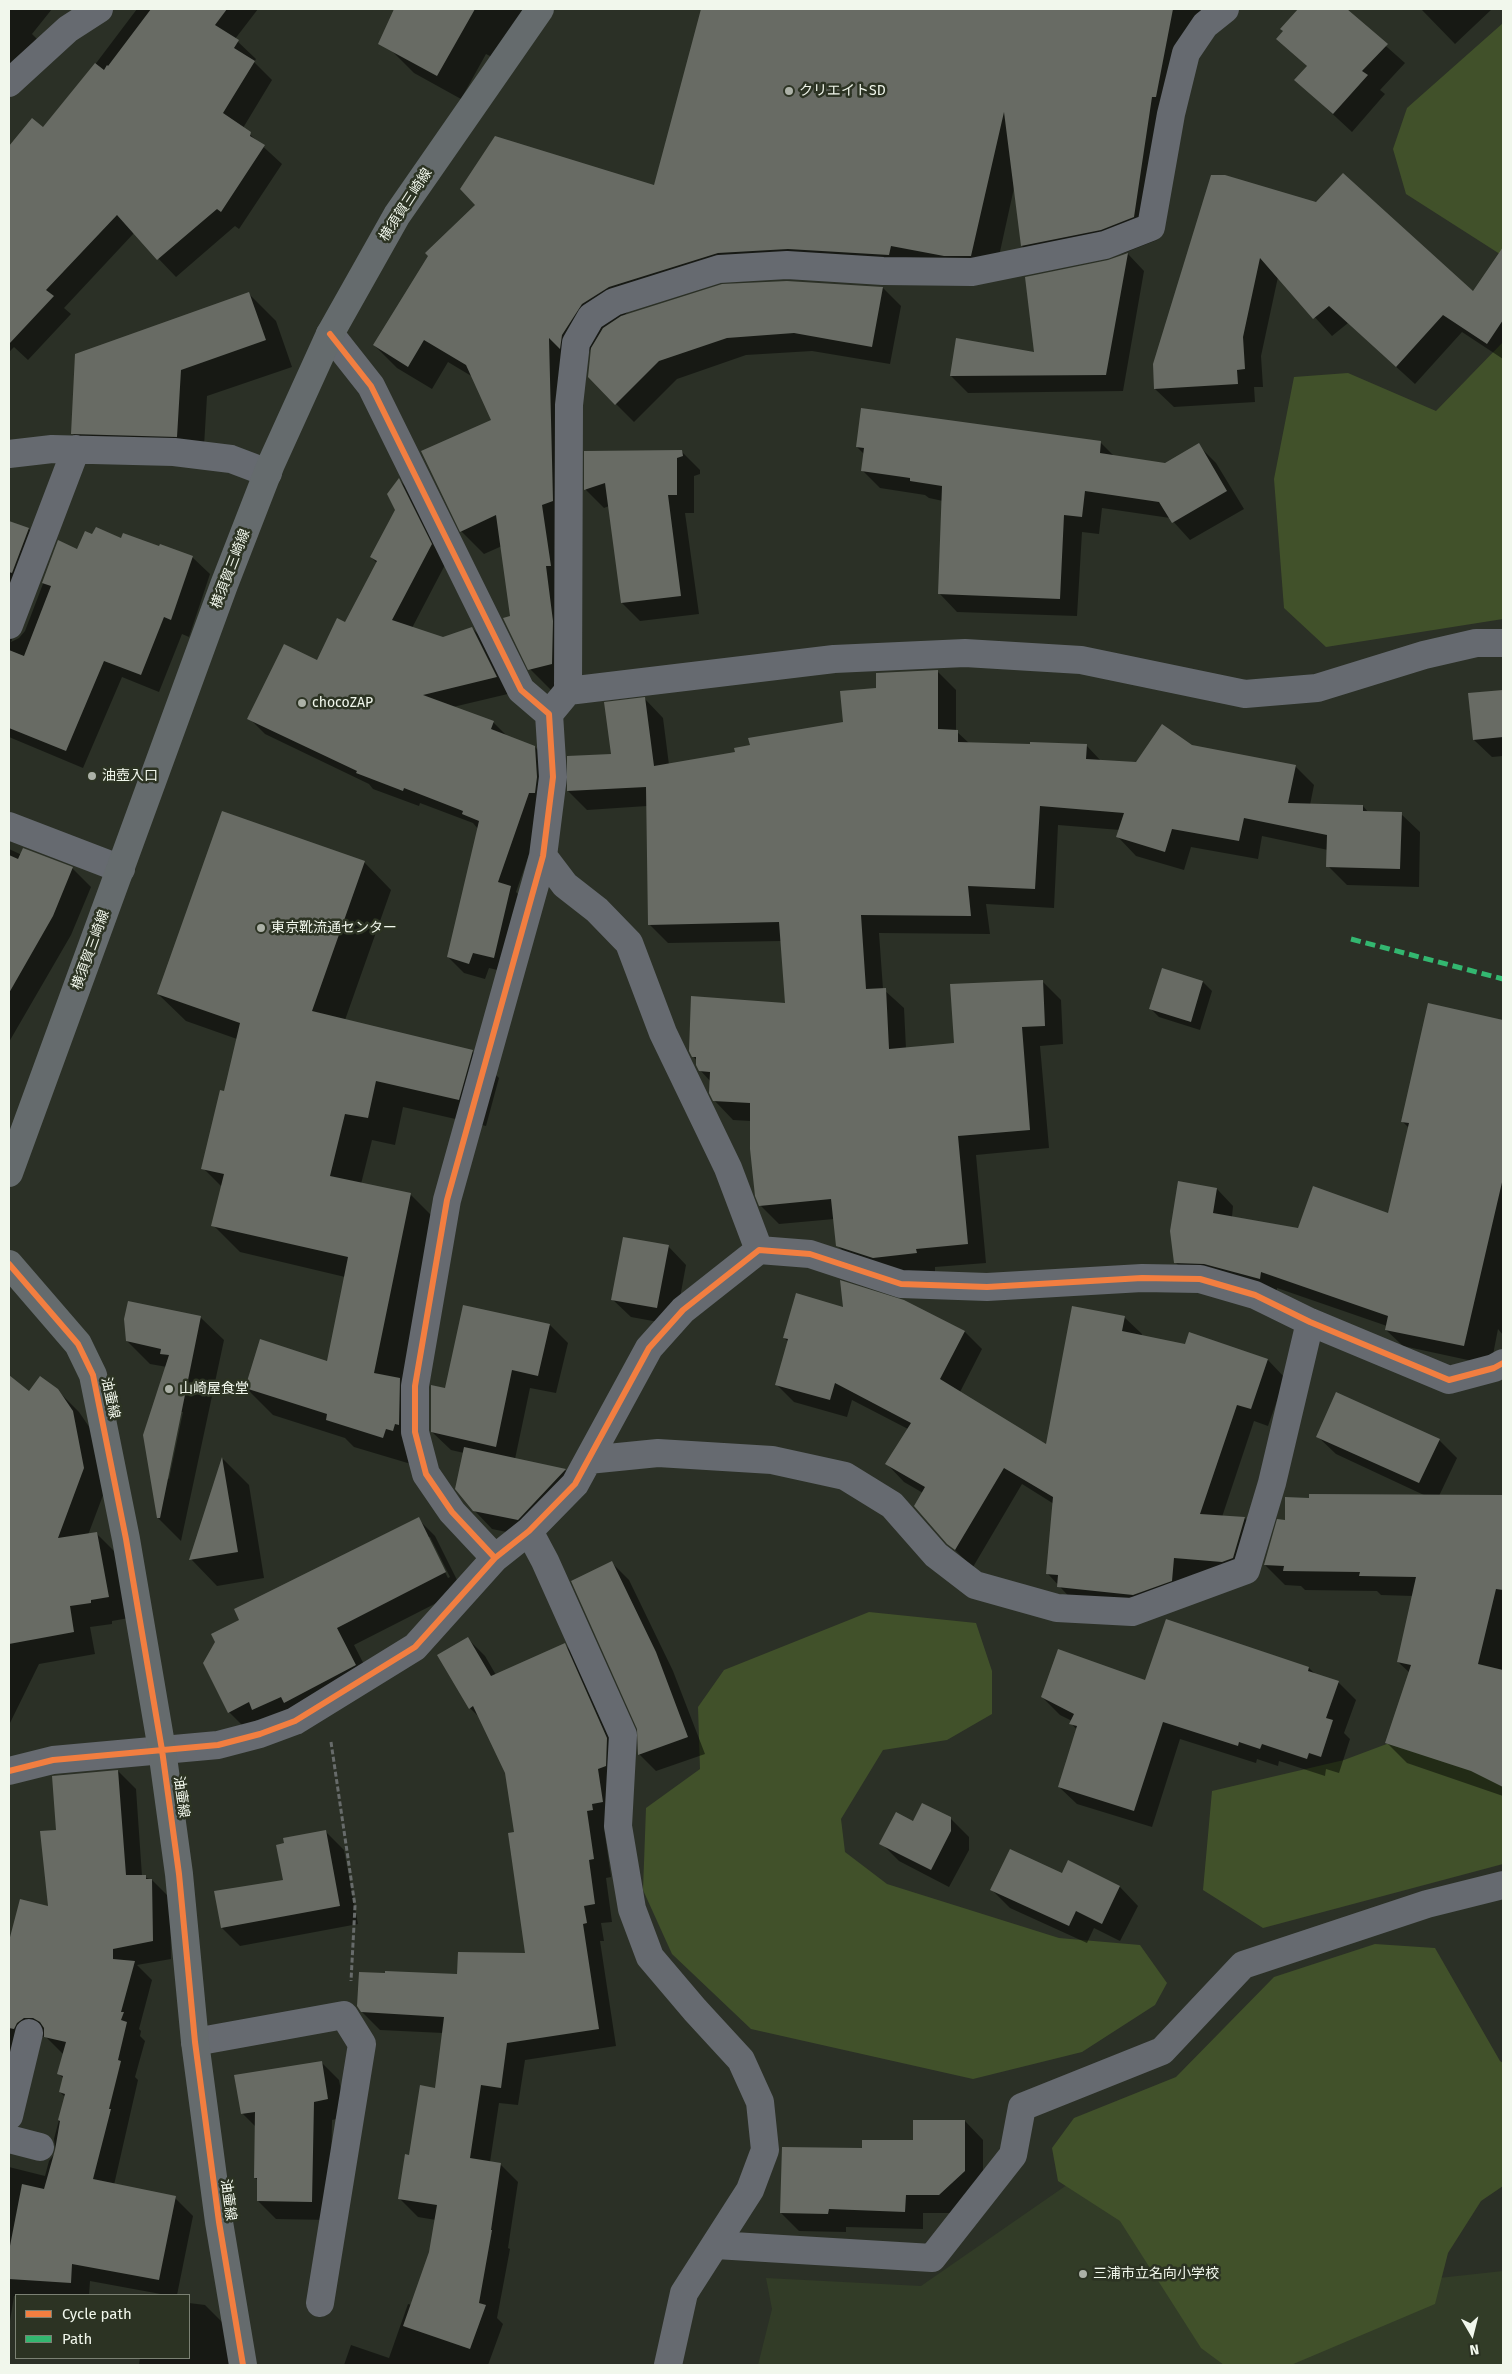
<!DOCTYPE html>
<html>
<head>
<meta charset="utf-8">
<style>
  body { margin:0 }
  #map { position:relative; width:1512px; height:2374px; overflow:hidden; background:#2b3026; font-family:"Fira Sans",sans-serif }
  canvas { display:block }
  .frame { position:absolute; inset:0; border:10px solid #f1f7ec; pointer-events:none }
  .legend { position:absolute; left:15px; top:2294px; width:175px; height:65px; box-sizing:border-box; background:#2c3323; border:1px solid #7b8173; margin:0; padding:6px 9px; list-style:none; font-size:15px; color:#f1f7ec }
  .legend li { display:flex; align-items:center; gap:10px; height:25px }
  .legend b { width:25px; border:1px solid #7b8173 }
  .north { position:absolute; left:1447px; top:2309px; width:50px; height:50px; -webkit-text-stroke:4px #2c3323; paint-order:stroke; rotate:172deg; font-size:14px; font-weight:700; line-height:20px; text-align:center; color:#f1f7ec }
  .north::after { content:''; display:block; margin:auto; width:18px; height:22px; background:#f1f7ec; clip-path:polygon(50% 0,100% 100%,50% 72%,0 100%) }
</style>
</head>
<body>
<div id="map">
<canvas width="1512" height="2374"></canvas>
<div class="frame"></div>
<ul class="legend">
<li><b style="height:6px;background:#f27e40"></b>Cycle path</li>
<li><b style="height:6px;background:#33b770"></b>Path</li>
</ul>
<div class="north">N</div>
</div>
<script>
const ctx = document.querySelector('canvas').getContext('2d');
ctx.lineJoin = 'round';
function fill(path, color) {
  ctx.fillStyle = color;
  ctx.fill(path, 'evenodd');
}
function trace(path, color, width, dash) {
  ctx.strokeStyle = color;
  ctx.lineWidth = width;
  ctx.lineCap = dash ? 'butt' : 'round';
  ctx.setLineDash(dash || []);
  ctx.stroke(path);
}
function write(font, color, halo, rows, align = 'center') {
  ctx.font = font + ' "Fira Sans","Noto Sans JP",sans-serif';
  ctx.lineWidth = 5;
  ctx.setLineDash([]);
  ctx.textBaseline = 'middle';
  ctx.strokeStyle = halo;
  ctx.fillStyle = color;
  for (const [text, x, y, turn = 0] of rows) {
    ctx.save();
    ctx.translate(x, y);
    ctx.rotate((+turn || 0) * Math.PI / 180);
    ctx.textAlign = isNaN(turn) ? turn : align;
    if (halo) ctx.strokeText(text, 0, 0);
    ctx.fillText(text, 0, 0);
    ctx.restore();
  }
}
fill(new Path2D(`
  M1074,2180l191,117 238,-26v94h-745l14,-56 -6,-31 155,8z`), '#323c27');
fill(new Path2D(`
  M1503,23v233l-97,-62 -13,-45 14,-41z
  M1503,342v277l-177,28 -42,-39 -10,-129 20,-102 54,-4 88,38z
  M869,1612l107,11 16,48v43l-45,26 -64,10 -42,69 4,33 42,32 172,54 81,7 27,38 -12,22 -73,47 -109,27 -222,-50 -79,-75 -29,-64 3,-82 54,-39 -2,-62 26,-37z
  M1392,1742l111,25v97l-240,64 -60,-38 9,-99 132,-31z
  M1375,1944l60,4 65,113 3,2v123l-22,15 -33,52 -13,51 -144,61h-67l-23,-17 -81,-127 -62,-40 -6,-33 22,-30 102,-41 98,-100z`), '#41512a');
fill(new Path2D(`
  M9,9h43l-20,25 7,7 -30,49z
  M137,9h121l-23,30 21,20 -2,3 18,18 -29,48 39,36 -43,65 -4,-3 -59,51 -42,-44 -70,75 7,6 -43,46 -14,-13 -5,5v-204l23,-28 12,9 22,-26z
  M431,9h93l-32,48 -6,-3 -25,45 -47,-26 -23,-23 33,-30z
  M702,9h512l-20,35 -20,75 -17,121 -33,13 -79,16 -23,-23 -8,-58 -20,91 -256,-2 -109,34 -7,6 261,-29 18,18 -11,58 -78,-13 -66,4 -69,24 -43,43 -45,-45 4,-32 -8,14 -16,230 6,55 -22,48 -23,-23 -19,-52 -9,-71 -18,8 -23,-23 32,-110 -20,-44 -25,-15 -16,27 -35,-21 -23,-23 280,-158z
  M1300,9h44l61,54 -25,27 5,4 -33,38 -56,-52 12,-13 -30,-29 6,-6 -2,-3z
  M1424,9h68l-37,35 -33,-34z
  M1212,176l261,117 17,-25 13,8v83l-41,-27 -47,52 -67,-61 -16,13 -54,-59 -17,79 2,31h-9l1,15 -81,5 -19,-18z
  M1128,254l16,17 -21,120 -155,2 -17,-17 84,-23 73,-91z
  M249,294l27,27 16,46 -85,29 -4,67 -104,-3 -27,-27z
  M1101,443l14,14 50,8 33,-20 18,18 28,46 -54,31 -20,-22 -68,-10 -3,26 -17,-2 -5,84 -120,-4 -17,-18 3,-93 -14,-3 -4,-3 -45,-7 -18,-18 2,-16 -7,-7z
  M586,452h96l18,18v4l-6,2v37h-9l14,101 -59,7 -18,-18 -13,-97 -5,2 -18,-18z
  M399,480l16,16 32,65 -35,67 31,10 29,-10 16,16 24,49 -59,14 40,15 15,15 27,10 16,16 -6,46 -29,83 11,11 -17,70 -21,-5 -4,11 -21,-6 -16,-16 30,-128 -5,-6 -53,-20 -1,3 -46,-17 -4,-5 -104,-50 -16,-16 68,-57 29,-38 31,-60 -6,-6 25,-47z
  M9,522l20,7 17,18 -35,95 8,-4 6,-7 34,-89 19,9 15,-15 29,4 70,17 18,17 -21,63 -7,-3 -23,58 -37,-15 -39,91 -74,-31z
  M937,671l19,19v41l14,13 116,1 16,17 34,2 56,-18 103,20 19,19 -4,20 53,1 6,7 32,1 19,18 -1,55 -72,-2 -19,-19v-16l-66,-14 -4,23 -67,-12 -7,23 -48,-14 -18,-19 2,-7 -62,-5 -4,83 -68,-4 4,30 -111,-1 4,56 21,19 2,41 49,-5 87,-63 19,19 2,44 -23,2 9,102 -73,7 10,108 -51,4v5l-43,5 -35,-12 -19,-19 -4,-27 -55,5 -19,-19 -9,-84 -18,-1 -19,-20 -3,-18 -11,-12 -3,-9 -4,-5 93,-52 -5,-63 -113,2 -19,-19 -2,-118 -60,4 -19,-19 45,-36 32,-56 18,19 6,47 68,-12 107,-30 33,-33z
  M1503,691v65l-11,1 -18,-17 -5,-45z
  M9,849l13,6 2,-5 48,18 19,19 -20,48 -62,107z
  M364,862l27,28 -46,130 127,31 27,27 -13,48 -83,-19 -8,38 -23,-5 -11,44 49,10 27,27 -26,243 -57,-17 -9,-9 -72,-23 -27,-27 82,-25 17,-86 -105,-25 -27,-27 9,-38 -19,-19 22,-76 12,-53 -51,-18 -28,-27z
  M1163,969l40,13 9,9 -12,39 -41,-13 -9,-9z
  M1429,1004l74,17v314l-5,-6 -7,36 -88,-19 -17,-16 1,-4 -110,-38 -1,7 -84,-16 -17,-17 42,-73 16,17 -1,11 67,12 90,-14 20,-87 -7,-7z
  M668,1246l18,19 -11,60 -44,-8 -19,-18z
  M903,1301l62,31 17,17 -22,43 87,54 77,-129 18,17 -1,2 45,9 4,-11 78,26 17,18 -17,48 -14,-5 -32,96 23,1 17,18 -21,43 -50,-4 -2,23 -113,6 -28,-30 6,-70 -32,-20 -49,83 -7,-6 -18,-18 -25,-50 -19,-11 -17,-18 21,-35 -56,-29 -5,17 -53,-15 -18,-18 13,-42 -5,-4 61,-30z
  M200,1317l24,23 -43,201 -23,-23 9,-151 -17,-3 -23,-23zM181,1412h2l-14,67 -2,-1z
  M550,1325l18,18 -12,50 -26,-5 -15,71 50,11 18,18 -47,50 -44,-9 -18,-19 -10,-57 -13,-3 -19,-18 14,-42z
  M9,1377l20,15 28,-2 22,22 15,22 11,56 -17,45 8,-2 22,22 11,63 -17,3v3l-22,3 5,27 -56,10 -30,61z
  M1317,1436l122,4 18,18 -18,38 64,1v299l-96,-33 -20,-20 23,-70 -12,-11 15,-66 -32,-1 -4,-4 -72,-1 -4,-4 -16,-1 -20,-20 21,-44 25,-22 115,-3 -90,-42z
  M223,1459l26,26 15,93 -47,8 -26,-27z
  M418,1519l17,17 27,54 -108,55 19,37 -127,47 -17,-17 12,-92zM427,1537h3l20,40 -2,1z
  M612,1563l17,17 44,91 32,83 -49,17 -17,-17v-26z
  M467,1638l18,18 11,19 68,-31 18,18 43,95 -21,71 7,49 -5,1 6,44 -11,1 3,18h-4l16,105 -91,14 -7,45 -19,-2 -9,59 10,2 18,18 -10,66 2,1 -13,69 6,6 -15,41h-144l7,-20 38,13 19,-54 4,1 18,-53 6,-32 -18,-3 -18,-18 10,-43 26,-67 7,-56 -63,-3 -18,-18 97,-37 68,-21 -11,-121 -9,-60 -28,-56 -9,-9z
  M1309,1668l6,6 23,8 18,18 -12,33 6,6 -11,34 -13,-4 -1,7 -46,-15 -1,5 -21,-7 -1,4 -76,-24 -28,88 -75,-23 -18,-17 18,-57 -6,-7 1,-2 -12,-6 -18,-18 104,-16z
  M118,1771l18,18 6,87 10,4 18,18 1,61 -34,6 15,15 -13,49 2,2 -1,5 5,5 -10,36 3,3 -24,105 61,13 18,18 -16,79h-11l-76,-14 -1,14 -75,1 -5,31v-160l36,9 4,-15 7,-9 -2,-13 11,-42 -5,-5 4,-13 -5,-5 5,-19 -19,-19 -10,4 -26,42v-137l12,-45 28,8 8,-77z
  M950,1818l19,19v13l-20,37 -50,-26 -18,-18 32,-20z
  M326,1832l18,18 14,74 -118,22 -18,-18 62,-47z
  M1069,1862l51,25 18,19 -18,35 -26,-13 -7,15 -77,-35 -18,-18 71,-15z
  M321,2062l18,18 7,37 -14,3 -2,100 -54,-1 -18,-18 1,-20 -4,-3 1,-51 -14,-14z
  M965,2121l18,19v49l-25,24h-35v16l-77,-2v5l-47,-1 -18,-18 82,-63 52,-8z
  M189,2303l16,2 43,43 -3,17h-106l1,-7h49z`), '#0007');
fill(new Path2D(`
  M151,9h76l-12,16 24,15 -5,8 21,13 -32,52 28,19 -1,4 15,9 -44,67 -4,-3 -60,51 -40,-45 -71,75 8,6 -45,48v-198l23,-28 11,9 52,-64 9,7 3,-5 1,1z
  M394,9h81l-38,67 -59,-32z
  M701,9h472l-17,88h-4l-18,120 -33,13 -80,16 -17,-134 -33,144h-27l-53,-10 -2,9 -101,-6 -70,4 -109,34 -27,17 -20,31 -2,14 -11,-11 4,163 -11,4 9,61h-5l7,55 -1,43 -24,6 -25,-52 7,-2 -14,-101 -36,17 -39,-81 70,-31 -25,-55 -42,-25 -16,27 -35,-22 55,-89 -3,-3 50,-48 -15,-16 35,-53 159,49z
  M1298,9h49l41,35 -26,27 6,4 -35,39 -39,-34 13,-14 -31,-27 7,-8 -3,-2z
  M1343,173l130,118 30,-44v73l-16,24 -44,-29 -47,52 -67,-61 -16,13 -53,-61 -17,79 2,32 -8,1 1,14 -84,5 -1,-25 58,-189h14l91,27z
  M1128,253l-22,122 -156,1 6,-38 78,14 -9,-75 83,-17z
  M787,281l96,6 -11,60 -78,-14 -67,5 -68,23 -44,44 -27,-28 3,-29 12,-20 18,-12 101,-32z
  M249,292l17,48 -85,30 -4,67 -106,-3 4,-80z
  M861,408l240,33 -1,12 65,10 34,-20 28,48 -55,32 -13,-21 -74,-11 -3,26 -18,-2 -4,84 -122,-5 4,-108 -32,-5v-3l-49,-7 3,-23 -8,-1z
  M682,450l1,6 -6,2v37h-9l13,101 -60,7 -16,-120 -21,7v-39z
  M399,478l33,66 -40,76 51,17 29,-10 25,50 -74,18 71,26 -3,8 44,17 2,31 -2,16h-6l-31,89 13,4 -17,72 -21,-5 -4,11 -22,-7 32,-136 -17,-7 1,-3 -59,-23 -1,3 -47,-18 1,-2 -110,-52 37,-75 33,16 20,-42 8,4 32,-61 -7,-4 25,-47 -8,-16z
  M9,521l20,7 -17,45 -3,-1z
  M96,527l25,11 2,-5 36,13 1,-2 33,12 -22,64 -7,-3 -23,58 -37,-14 -38,90 -57,-23v-78l15,6 27,-70 -9,-3 16,-43 19,9 8,-18 7,3z
  M938,670v59l20,1v12l72,2v-2l57,2 -1,15 50,3 26,-38 30,21 104,20 -8,38 75,2v6l39,1 -2,57 -74,-2 1,-32 -83,-17 -5,23 -67,-12 -7,23 -49,-15 8,-24 -84,-7 -5,83 -67,-3 3,30 -110,-1 5,74 20,-1 3,61 65,-6 -4,-59 93,-4 2,46 -23,1 8,103 -72,6 10,108 -52,5 1,4 -44,5 -37,-12 -5,-47 -72,7 -4,-10 -5,-47v-46l-37,-2 -4,-8 1,-21 -11,-1 -3,-6v-8h-4l-3,-6 2,-55 94,7 -6,-81 -131,3 -2,-138 -79,4v-35l44,-2 -7,-52 41,-5 9,69 81,-14 -1,-4 16,-3 -2,-7 95,-16 -3,-31 36,-3v-15z
  M1503,690v47l-30,3 -5,-47z
  M222,811l143,50 -53,150 161,39 -14,50 -83,-19 -8,37 -23,-4 -15,62 81,17 -37,180 26,5 -1,47 -4,-1 -2,7 -7,-2 -3,9 -57,-18 1,-6 -82,-26 15,-49 67,22 21,-104 -137,-31 13,-52 -23,-5 19,-79 4,1 16,-68 -83,-29z
  M23,848l50,19 -20,49 -44,77v-138l9,4z
  M1162,968l41,13 -12,41 -42,-13z
  M1428,1003l75,17v158l-39,168 -79,-16 3,-14 -127,-44 -1,7 -56,-15 -30,-1 -4,-32 8,-50 39,7 -4,25 85,15 15,-42 75,27 21,-90 -8,-1z
  M623,1237l46,8 -12,63 -46,-8z
  M840,1280l64,20 61,31 -25,48 106,65 26,-138 53,10 -3,15 63,13 4,-12 79,27 -17,50 -14,-4 -37,109 45,3 -12,41 -11,4 -48,-4 -2,23 -39,14 -76,-8 1,-12 -12,-1 7,-77 -49,-29 -49,82 -8,-6 -33,-38 11,-19 -40,-23 26,-41 -76,-40 -5,17 -55,-15 13,-46 -5,-1 13,-45 47,14z
  M128,1301l73,15 -41,202h-3l-14,-83 26,-80 -9,-1 1,-5 -35,-8 -2,-22z
  M463,1305l87,19 -12,52 -26,-6 -16,77 -65,-15v-47l14,3z
  M9,1375l20,16 11,-15 18,13 15,22 11,57 -26,70 39,-6 12,65 -18,3v3l-21,3 4,26 -65,12z
  M1336,1392l104,47 -21,44 -103,-46z
  M464,1447l102,22 -48,51 -45,-9 -18,-22z
  M222,1457l16,95 -49,8z
  M1309,1494l194,1v95l-7,-1 -18,75 25,6v117l-32,-16 -86,-28 26,-78 -14,-3 19,-85 -57,-1 1,-4 -77,-1 1,-5 -20,-1 13,-46 8,1v-23l24,1z
  M419,1517l27,55 -109,56 19,37 -72,38 -3,-6 -29,13 -3,-8 -21,11 -25,-50 12,-21 -4,-8 28,-14 -5,-11z
  M612,1561l44,91 32,85 -50,18 -1,-26 -66,-148z
  M1166,1619l143,48 -1,4 31,10 -13,37 7,2 -12,37 -12,-4 -2,6 -45,-15 -2,5 -21,-7 -1,4 -75,-24 -29,89 -76,-24 19,-61 -8,-2 5,-10 -33,-17 17,-48 87,31z
  M468,1637l23,39 74,-33 42,95 -1,28 -8,3 5,33 -11,2 1,6 -6,1 7,48 -5,1 6,44 -11,2 3,17 -4,1 16,105 -92,14 -6,45 -20,-3 -11,73 31,5 -10,67h1l-13,73 7,2 -16,44 -67,-23 26,-74 8,-47 -39,-6 7,-45 4,1 11,-70 15,3 9,-71 -83,-5 -4,-6 2,-34 26,1v-2l72,3 1,-22 67,1 -17,-120 6,-1 -9,-59 -32,-67 -4,3 -32,-54z
  M118,1770l8,105h20v4h6l1,62 -40,8v10l22,2 -14,51h3l-3,8 6,2 -9,38 3,1 -12,48h2l-18,70 83,17 -17,84 -87,-16 -1,19 -62,-4v-28l13,-67 22,5 11,-39 5,-29 -2,-1 7,-26 -6,-2 4,-16 -6,-2 9,-32 -22,-5v-9l-4,-6 -7,-4h-9l-7,5 -3,6 -5,-1v-87l11,-42 28,7 -8,-75 16,-1 -4,-54z
  M922,1803l29,14v14l-20,39 -52,-26 17,-32 17,9z
  M326,1830l14,76 -119,22 -7,-37 69,-11 -7,-35 8,-2 -1,-5z
  M1010,1849l52,24 6,-13 52,26 -18,38 -26,-13 -7,15 -79,-36z
  M322,2061l6,38 -14,3 -2,100 -55,-1v-23h-3l1,-66 -14,2 -7,-39z
  M913,2120h52v51l-26,24h-33l-1,17 -76,-3 -1,5 -48,-1 2,-66 80,1v-8h51z`), '#686b64');
trace(new Path2D(`
  M331,1742l24,164 -4,75`), '#676b6a', 3, [5, 2.5]);
trace(new Path2D(`
  M9,83l59,-54 31,-20
  M330,334l41,52 150,304 28,24 4,63 -10,79 -96,344 -32,186v46l11,42 26,38 43,46
  M9,454l43,-5 122,3 57,7 37,14
  M9,625l67,-176
  M568,691l266,-32 131,-6 116,7 164,34 72,-6 107,-33 52,-12h27
  M549,714l19,-23 1,-286 7,-62 15,-26 23,-15 105,-33 68,-4 96,6 89,1 133,-27 46,-18 20,-113 15,-61 19,-28 20,-16
  M9,826l112,43
  M543,856l22,29 32,25 32,33 34,90 65,135 31,82
  M588,1460l70,-7 114,7 73,16 47,29 44,50 39,30 82,23 75,4 114,-42 26,-87 38,-161
  M529,1531l16,30 78,174 -5,91 14,83 18,48 45,53 46,50 19,42 5,48 -15,40 -66,103 -16,72
  M9,1771l44,-11 165,-15 42,-11 35,-13 120,-74 80,-89 34,-27 46,-47 74,-136 34,-38 76,-60 51,4 91,30 86,3 155,-9 58,1 55,16 55,27 139,58 45,-12 9,-5
  M195,2042l149,-27 18,29 -42,259
  M9,2116l20,-83
  M9,2139l31,8
  M716,2245l216,13 81,-103 9,-48 140,-56 81,-86 184,-61 76,-19`), '#666a70', 28);
trace(new Path2D(`
  M9,1173l215,-588 47,-121 59,-130 67,-119 143,-206
  M9,1264l69,80 15,31 33,164 36,211 17,124 16,168 24,180 24,143`), '#656b6d', 28);
trace(new Path2D(`
  M1351,939l152,40`), '#33b770', 5, [10, 5]);
trace(new Path2D(`
  M330,334l41,52 150,304 28,24 4,63 -10,79 -96,344 -32,186v46l11,42 26,38 43,46
  M9,1264l69,80 15,31 33,164 36,211 17,124 16,168 24,180 24,143
  M9,1771l44,-11 165,-15 42,-11 35,-13 120,-74 80,-89 34,-27 46,-47 74,-136 34,-38 76,-60 51,4 91,30 86,3 155,-9 58,1 55,16 55,27 139,58 45,-12 9,-5`), '#f27e40', 6);
for (const [x, y, r, color] of [
  [789,91,5,"#acb1a7"],
  [302,703,5,"#acb1a7"],
  [92,776,5,"#acb1a7"],
  [261,928,5,"#acb1a7"],
  [169,1389,5,"#acb1a7"],
  [1083,2274,5,"#acb1a7"]
]) {
  const dot = new Path2D();
  dot.arc(x, y, r, 0, 2 * Math.PI);
  ctx.fillStyle = color;
  ctx.fill(dot);
  trace(dot, '#2c3323', 2);
}
write('14px', '#f1f7ec', '#2c3323', [
  ["クリエイトSD",799,91],
  ["chocoZAP",312,703],
  ["油壺入口",102,776],
  ["東京靴流通センター",271,928],
  ["山崎屋食堂",179,1389],
  ["三浦市立名向小学校",1093,2274]
], 'left');
write('14px', '#f1f7ec', '#2c3323', [
  ["横須賀三崎線",406,205,-57],
  ["横須賀三崎線",231,569,-69],
  ["横須賀三崎線",91,950,-70],
  ["油壷線",110,1398,78],
  ["油壷線",181,1797,82],
  ["油壷線",228,2200,82]
]);
</script>
</body>
</html>
